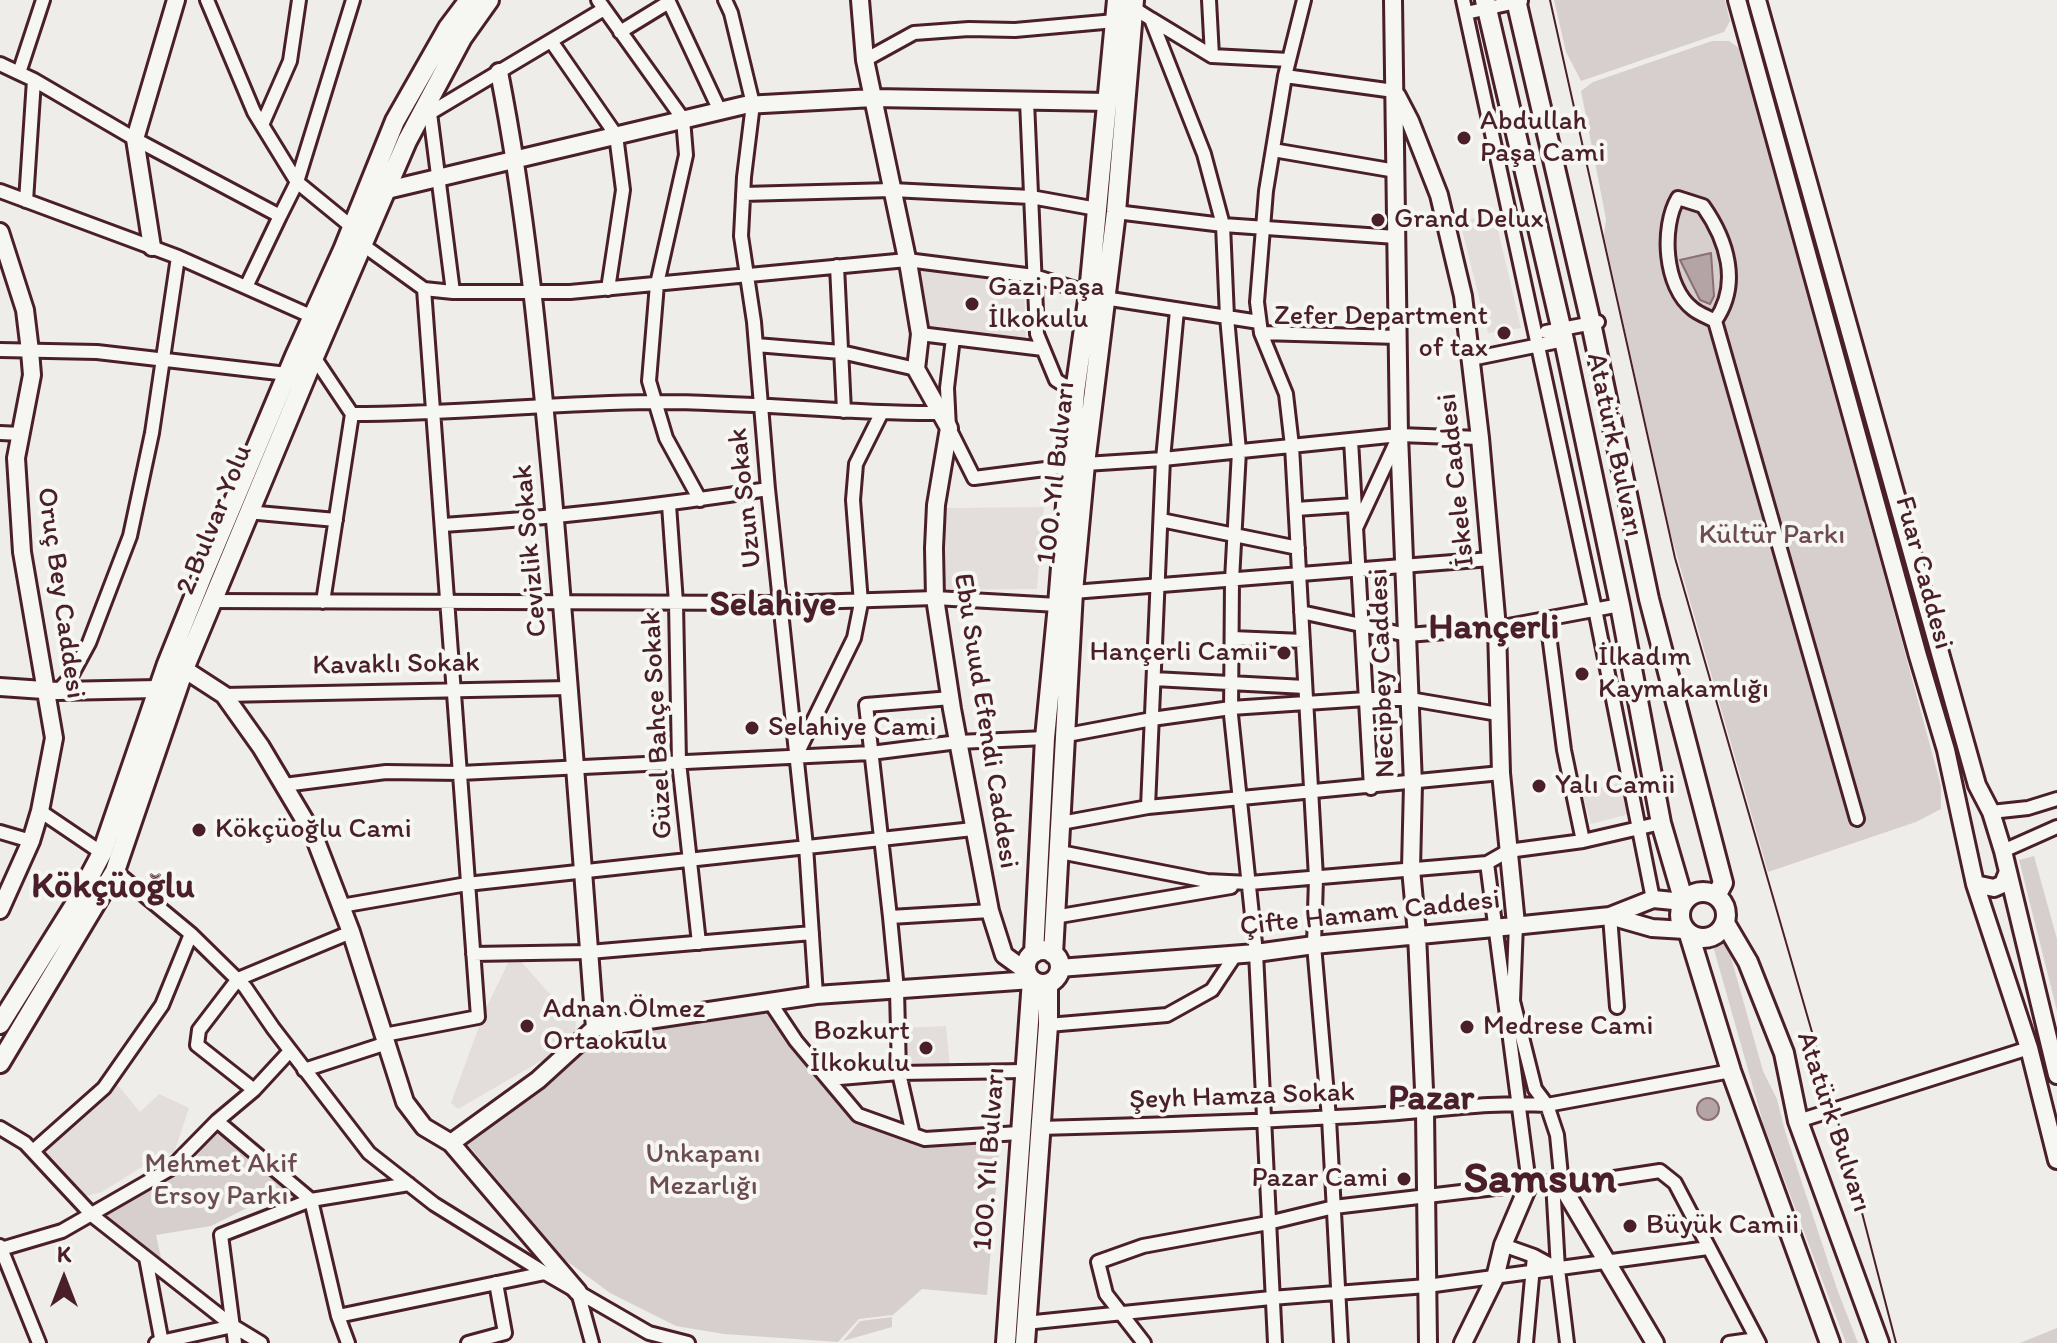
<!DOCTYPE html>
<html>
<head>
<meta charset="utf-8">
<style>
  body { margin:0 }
  #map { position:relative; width:2057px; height:1343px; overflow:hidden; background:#efedea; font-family:Itim,sans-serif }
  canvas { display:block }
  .north { position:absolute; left:24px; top:1239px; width:80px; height:80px; -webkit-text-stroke:6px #f6f6f2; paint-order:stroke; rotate:0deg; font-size:22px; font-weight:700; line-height:32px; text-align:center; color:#4a1f2b }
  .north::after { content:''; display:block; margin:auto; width:28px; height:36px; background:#4a1f2b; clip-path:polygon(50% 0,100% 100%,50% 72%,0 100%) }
</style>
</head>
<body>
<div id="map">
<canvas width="2057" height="1343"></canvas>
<div class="north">K</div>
</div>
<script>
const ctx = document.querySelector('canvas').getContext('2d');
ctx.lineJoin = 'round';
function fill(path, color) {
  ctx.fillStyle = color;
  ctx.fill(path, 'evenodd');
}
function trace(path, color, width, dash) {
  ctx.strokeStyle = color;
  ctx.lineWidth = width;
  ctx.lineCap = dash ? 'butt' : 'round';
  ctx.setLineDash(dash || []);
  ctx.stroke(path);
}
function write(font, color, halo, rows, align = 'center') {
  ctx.font = font + ' Itim,sans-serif';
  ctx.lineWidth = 8;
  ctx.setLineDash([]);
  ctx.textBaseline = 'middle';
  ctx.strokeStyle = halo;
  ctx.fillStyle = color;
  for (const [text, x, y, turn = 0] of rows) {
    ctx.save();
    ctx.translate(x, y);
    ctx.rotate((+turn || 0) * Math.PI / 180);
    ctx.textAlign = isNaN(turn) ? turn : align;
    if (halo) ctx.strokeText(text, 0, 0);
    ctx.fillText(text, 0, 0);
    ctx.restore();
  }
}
fill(new Path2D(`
  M1494,213l27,115 -33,5 -28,-111z
  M925,270l99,13 2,60 -103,-17 -9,-53z
  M1044,507l-7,82 -91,1 -1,-82z
  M1625,781l8,32 -42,11 -9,-31z
  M511,957l7,1 29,33 30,25 -3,21 -29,28 -4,-4 -83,48 -7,-6 34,-93z
  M946,1026l4,41 -45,2 -3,-41z
  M116,1083l24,29 19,-18 30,14 -15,45 -11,1 -61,38 -21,6 -41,-48z`), '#e3dedc');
fill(new Path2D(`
  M1554,0h171l5,21 -6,11 -143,49 -15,-29z
  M1712,41h17l13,9 199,736v23l-25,13 -148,50 -99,-344 -65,-293 2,-16 -25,-128 12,-9z
  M2034,856l23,83v72l-38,-151z
  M1723,929l40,142 14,28 8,32 52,158 21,54h-12l-82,-217 -55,-194z
  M769,1007l86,113 70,24 75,-4 -13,155 -65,-6 -29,26 -34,4 -21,23 -114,-8 -48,-8 -66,-33 -46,-34 -100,-119 138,-103z
  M219,1129l75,68h-25l-58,29 -55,9 6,27 -62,-45c31,-17 65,-31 91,-55 10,-10 17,-23 28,-33z
  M892,1317v10l-49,14 17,-20z
  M2057,1328v15h-37z`), '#d7cfce');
const water = new Path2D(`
  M1711,253l3,43 -4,8 -10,-4 -20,-40z
  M1697 1109a11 11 0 1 1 22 0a11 11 0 1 1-22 0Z`);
fill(water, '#b4a4a5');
trace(water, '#8a6f74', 2);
const street = new Path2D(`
  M207,0l47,112 43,70
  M598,0l85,119 3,36 -29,129 -8,97 17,57 34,62
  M725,0l6,13 22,91 -9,73 -3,59 13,86 14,167 38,357 10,149
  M1209,0l3,56 77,4
  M1304,0l-19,76 -19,115 -9,111 4,31 25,61 6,52 24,432 -2,67 15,173 12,225
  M1463,0l132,609 58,290
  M1466,13l55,-12
  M1151,19l61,37
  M620,32l49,-30 51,109
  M551,41l65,94 7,55 -15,99
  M865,60l49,-27 55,-4 46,1 100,-9
  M0,64l19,9
  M1285,76l109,15
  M34,80l-15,-7 24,-73
  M1027,101l10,233 19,46 19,12
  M425,116l179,-107
  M262,125l28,-64 9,-61
  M1273,150l123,21
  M297,182l56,-182
  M0,191l178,66
  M743,194l149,-4 139,7 66,12
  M26,201l8,-121 101,59 145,77 17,-34 55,45 11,18 61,44 29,3 -23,-179
  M1116,212l107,13 173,12
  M837,266l7,145
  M246,287l34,-71
  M453,292h117l337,-32 127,16 55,17
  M1104,298l123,19 -4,-92 -19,-71 -53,-135 -19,-12
  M1177,310l-14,149 -15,348 353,-34
  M1715,321c-7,-4 -16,-7 -22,-12 -29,-22 -32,-82 -15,-111l25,8c24,34 38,78 12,115l142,498
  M1259,322l-32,-5 12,134 -7,129 -1,135 25,238 19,390
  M1546,332l52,-10
  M1261,333l137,4
  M920,334l123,15
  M953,338l-6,50 2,40 25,50 95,-12
  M756,345l85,7 75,17
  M0,350l97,2 190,22
  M314,357l38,57
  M1471,359l93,-19
  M0,433l21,1
  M1351,440l20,348
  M1085,464l78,-5 236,-24 81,3
  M669,505l7,98 3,159 20,181
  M1296,509l59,-4
  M247,512l89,8
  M1161,520l137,28
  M443,525c110,-7 217,-19 325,-36
  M1357,526l41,-88
  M1073,592l418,-33
  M211,601l569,2 155,-5 123,7
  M323,602l29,-188c100,0 200,-11 300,-12 96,-1 191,12 287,11
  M1301,612l106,23 90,-7 123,-23
  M1547,619l17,131 19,91
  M1232,638l71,3
  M1154,679l151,8
  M58,691l12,-13 19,-35 41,-107 22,-103 26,-176 135,60
  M224,695l345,-7
  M1067,735l85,-16 79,-11 135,-9h44l88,15
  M798,752l56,-114 7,-35 -8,-103 3,-36 25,-50
  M284,785l102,-13 74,1 411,-20 87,-11 87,-4
  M40,811l62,42
  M1991,812l37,-4 29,-9
  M1061,823l87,-16
  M0,832l31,9
  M2003,851l54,-24
  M1060,852l147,29 43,2 237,-20 21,-12 75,-10 78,-18
  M1487,863l42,321
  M115,871l76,63 54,53 28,41 96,125 65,51 111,69 104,60 39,10
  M341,906l126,-22 506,-55
  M1610,916l7,91
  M890,917l-24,-212 85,-7
  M1054,917l177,-30
  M1516,924l-3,77 22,88 12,16 10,30 5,51
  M473,954l116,-2 223,-19
  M770,1002l26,39 62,74 67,24 94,-6
  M1048,1025l119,-10 45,-25 24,-36
  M384,1035l94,-18 -54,-728
  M304,1070l83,-27
  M828,1079l71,-6 125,-2
  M254,1090l-57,-45 2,-15 39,-51 113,-47
  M217,1121l94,79 27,116 10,27
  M1798,1121l231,-73
  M0,1128l25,15 68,73 140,110 28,17
  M1039,1128c111,-3 221,-6 331,-13 58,-3 118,-14 177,-10l184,-34
  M913,1135l-14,-62 -2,-83 -7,-73 100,-6
  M33,1151l71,-63 58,-83 29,-71
  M1553,1182l5,87 9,74
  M1503,1245l31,11 24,13
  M0,1246l39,97
  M1,1249l61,-18 108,-62 47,-48 37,-31 36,-39
  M146,1258l16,85
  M578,1292l14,51
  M338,1316l207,-43
  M1025,1323l246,-25 156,-12 281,-38
  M156,1343l77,-17
  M235,1343l-14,-108 90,-35 98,-16
  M468,1343l37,-10 -9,-50
  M1144,1343l-38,-49 -8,-32 45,-16 125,-23 66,-16 195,-23 24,-2 9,4 98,-15 15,12 84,160
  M1526,1343l8,-87
  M1729,1343l28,-4`);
const secondary = new Path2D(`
  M860,0l5,60 44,208 11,66 -4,35 33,59 -13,77 -2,43 1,50 17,111 38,202 14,44 22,16
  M1393,0l6,435 14,349 -2,85 6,65 8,178 3,231
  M1737,0l181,656 28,94 29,134 54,164 28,112
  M1757,0l220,785 14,27 12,39 54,224
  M499,72c27,137 40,275 53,414 16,180 29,361 43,542
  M1397,96l13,25 29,74 24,101 17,142 17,190 4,145 15,151
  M387,190l358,-85 128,-7 236,4
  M0,232l25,78 5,41 2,24 -16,83 6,94 32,186 -14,73 -9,30 -31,69
  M152,247l-17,-108 41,-139
  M184,669l40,26 37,52 53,89 37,96 54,170 19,25 27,16 127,149
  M0,687l58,4 100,-2
  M1975,884l19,4 9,-4 4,-10
  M1610,916l42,12 33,2
  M1059,968l197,-15 58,-8 180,-17 116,-12 43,-17 31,3
  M595,1028l221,-33 216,-15
  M451,1143l87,-63 57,-52
  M1562,1186l93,157
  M1463,1343l32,-65 8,-33 26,-61`);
const primary = new Path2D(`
  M1485,0l79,340 56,265 41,218 23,79
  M1516,0l75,323 58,276 74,284 -7,13
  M1680 915a23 23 0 1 1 46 0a23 23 0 1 1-46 0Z
  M1725,923l23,39 36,91 14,68 81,222
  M1689,934l42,137 99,272
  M1026 967a17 17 0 1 1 34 0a17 17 0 1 1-34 0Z
  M1034,953l11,-215 13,-133 17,-213 14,-99 28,-293
  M1053,954l20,-362 12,-128 31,-252 18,-212
  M0,1024l74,-118 28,-53 65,-189 35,-87 93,-221 48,-106 52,-129 53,-93 21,-28
  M0,1063l115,-192 69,-202 130,-312 93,-216 55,-103 27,-38
  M1006,1343l26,-363
  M1025,1343l23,-318v-42`);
trace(street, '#4a1f2b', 18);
trace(secondary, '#4a1f2b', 22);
trace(primary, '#4a1f2b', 24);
trace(street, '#f6f6f2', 12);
trace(secondary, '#f6f6f2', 16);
trace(primary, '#f6f6f2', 18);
trace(new Path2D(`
  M1550,0l125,558 167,578 54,207`), '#4a1f2b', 2);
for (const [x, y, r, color] of [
  [1464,138,8,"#4a1f2b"],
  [1378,220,8,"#4a1f2b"],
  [972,304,8,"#4a1f2b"],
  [1504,333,8,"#4a1f2b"],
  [1284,653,8,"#4a1f2b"],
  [1582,674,8,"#4a1f2b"],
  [752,728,8,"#4a1f2b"],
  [1539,786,8,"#4a1f2b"],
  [199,830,8,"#4a1f2b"],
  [527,1026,8,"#4a1f2b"],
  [1467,1027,8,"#4a1f2b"],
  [926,1048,8,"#4a1f2b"],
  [1404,1179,8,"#4a1f2b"],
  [1630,1226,8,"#4a1f2b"]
]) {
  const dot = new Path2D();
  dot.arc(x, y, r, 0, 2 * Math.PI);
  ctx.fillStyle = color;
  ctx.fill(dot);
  trace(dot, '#f6f6f2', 3);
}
write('28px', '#4a1f2b', '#f6f6f2', [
  ["Abdullah",1480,122],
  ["Paşa Cami",1480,154],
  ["Grand Delux",1394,220],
  ["Gazi Paşa",988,288],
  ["İlkokulu",988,320],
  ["Zefer Department",1488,317,"right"],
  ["of tax",1488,349,"right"],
  ["Hançerli Camii",1268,653,"right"],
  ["İlkadım",1598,658],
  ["Kaymakamlığı",1598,690],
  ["Selahiye Cami",768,728],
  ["Yalı Camii",1555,786],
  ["Kökçüoğlu Cami",215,830],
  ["Adnan Ölmez",543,1010],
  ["Ortaokulu",543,1042],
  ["Medrese Cami",1483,1027],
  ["Bozkurt",910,1032,"right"],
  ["İlkokulu",910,1064,"right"],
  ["Pazar Cami",1388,1179,"right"],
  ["Büyük Camii",1646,1226]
], 'left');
write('28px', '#4a1f2b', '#f6f6f2', [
  ["Atatürk Bulvarı",1614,445,78],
  ["100. Yıl Bulvarı",1057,473,-84],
  ["İskele Caddesi",1457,480,-96],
  ["Uzun Sokak",746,498,-96],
  ["2.Bulvar Yolu",215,520,-68],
  ["Cevizlik Sokak",531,551,-95],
  ["Fuar Caddesi",1923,573,75],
  ["Oruç Bey Caddesi",60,593,82],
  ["Kavaklı Sokak",396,665,-1],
  ["Necipbey Caddesi",1383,673,-92],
  ["Ebu Suud Efendi Caddesi",985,721,81],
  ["Güzel Bahçe Sokak",658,725,-93],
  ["Çifte Hamam Caddesi",1370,914,-6],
  ["Şeyh Hamza Sokak",1242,1097,-2],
  ["Atatürk Bulvarı",1833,1122,72],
  ["100. Yıl Bulvarı",990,1159,-86]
]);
write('28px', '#6d4b54', '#f6f6f2', [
  ["Kültür Parkı",1772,536],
  ["Unkapanı",703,1155],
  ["Mezarlığı",703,1187],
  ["Mehmet Akif",221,1165],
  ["Ersoy Parkı",221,1197]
]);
write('bold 36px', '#4a1f2b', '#f6f6f2', [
  ["Selahiye",773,606],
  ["Hançerli",1494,629],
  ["Kökçüoğlu",113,888],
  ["Pazar",1431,1100]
]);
write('bold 44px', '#4a1f2b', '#f6f6f2', [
  ["Samsun",1540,1181]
]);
</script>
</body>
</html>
